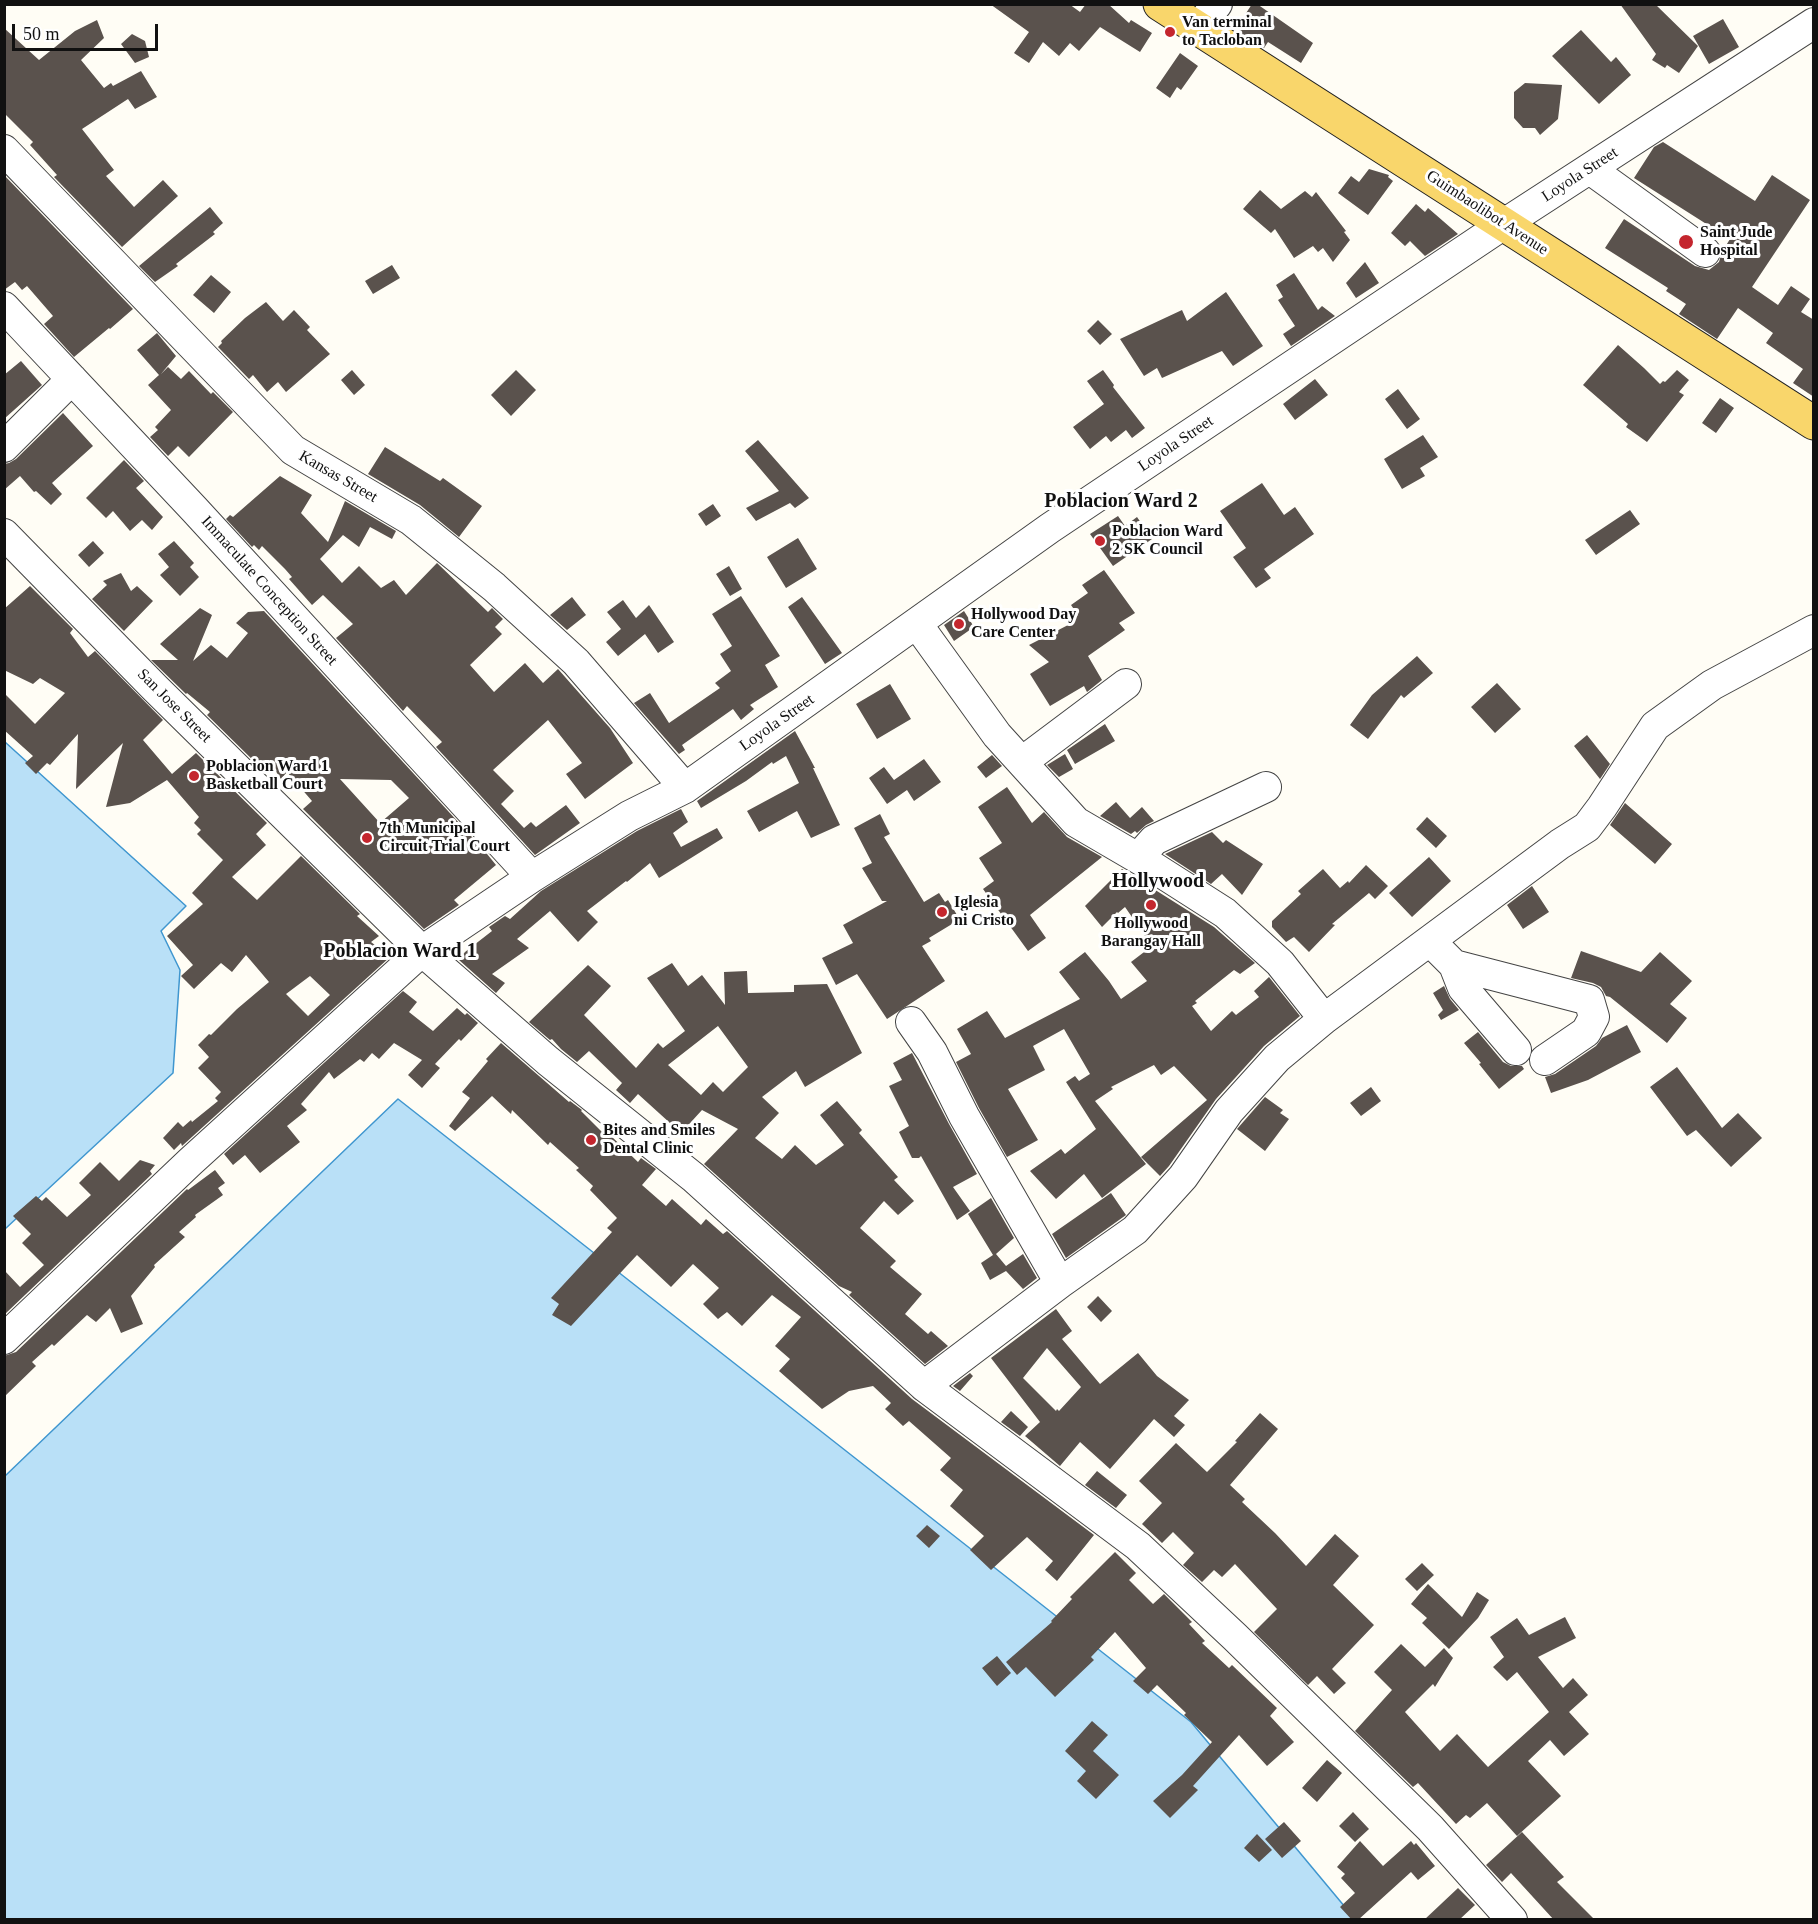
<!DOCTYPE html>
<html>
<head>
<meta charset="utf-8">
<style>
  body { margin:0 }
  #map { position:relative; width:1818px; height:1924px; overflow:hidden; background:#fffdf5; font-family:"Times New Roman",serif }
  canvas { display:block }
  .frame { position:absolute; inset:0; border:6px solid #111; pointer-events:none }
  .scale { position:absolute; left:12px; top:24px; width:146px; height:27px; box-sizing:border-box; border:3px solid #111; border-top:0; padding-left:8px; font-size:18px; line-height:21px; white-space:nowrap; color:#111; -webkit-text-stroke:4px #fff; paint-order:stroke }
</style>
</head>
<body>
<div id="map">
<canvas width="1818" height="1924"></canvas>
<div class="frame"></div>
<div class="scale">50 m</div>
</div>
<script>
const ctx = document.querySelector('canvas').getContext('2d');
ctx.lineJoin = 'round';
function fill(path, color) {
  ctx.fillStyle = color;
  ctx.fill(path, 'evenodd');
}
function trace(path, color, width, dash) {
  ctx.strokeStyle = color;
  ctx.lineWidth = width;
  ctx.lineCap = dash ? 'butt' : 'round';
  ctx.setLineDash(dash || []);
  ctx.stroke(path);
}
function write(font, color, halo, rows, align = 'center') {
  ctx.font = font + ' "Times New Roman",serif';
  ctx.lineWidth = 6;
  ctx.setLineDash([]);
  ctx.textBaseline = 'middle';
  ctx.strokeStyle = halo;
  ctx.fillStyle = color;
  for (const [text, x, y, turn = 0] of rows) {
    ctx.save();
    ctx.translate(x, y);
    ctx.rotate((+turn || 0) * Math.PI / 180);
    ctx.textAlign = isNaN(turn) ? turn : align;
    if (halo) ctx.strokeText(text, 0, 0);
    ctx.fillText(text, 0, 0);
    ctx.restore();
  }
}
const water = new Path2D(`
  M5,742l181,164 -25,25 19,39 -7,103 -168,156z
  M398,1099l793,623 164,197 -1350,1v-444z`);
fill(water, '#b9e0f7');
trace(water, '#3f96cf', 1.5);
fill(new Path2D(`
  M990,4h79l11,8 6,-8h22l21,19 2,-3 21,13 -12,19 -40,-25 -21,24 -9,-8 -11,13 -16,-14 -14,21 -15,-10 15,-21z
  M1252,4h5l56,39 -12,20 -33,-21 -4,6 -29,-18z
  M1620,4h35l43,42 -19,27 -12,-8 -2,3 -13,-8 4,-6z
  M1723,19l16,28 -30,17 -16,-28z
  M97,20l7,18 -23,22 23,28 7,-5 2,3 28,-15 16,26 -22,12 -7,-10 -46,30 32,41 -8,6 28,31 29,-27 15,16 -56,51 -68,-70 3,-2 -27,-30 3,-3 -29,-29v-85l35,32 36,-29z
  M1581,30l30,32 5,-5 15,18 -32,29 -47,-48z
  M132,34l13,7 4,16 -14,6 -14,-19z
  M1180,53l18,13 -17,24 -4,-3 -7,11 -14,-10z
  M1525,83l37,2 -4,34 -18,16 -5,-7h-12l-9,-10v-26z
  M1663,142l92,59 17,-26 38,25 -58,87 26,18 13,-19 19,13 -9,13 13,8v77l-21,-14 10,-14 -37,-26 7,-10 -35,-25 -21,31 -38,-25 7,-10 -20,-13 2,-3 -63,-40 19,-29 71,47 14,4 10,-8 3,-10 8,-13 -96,-61 20,-31z
  M1369,169l20,6 -1,2 5,4 -25,34 -30,-22 13,-17 8,6z
  M4,175l129,134 -23,20 -1,-1 -35,29 -30,-33 9,-8 -26,-30 -5,4 -7,-8 -11,8z
  M1260,190l21,19 24,-18 7,6 4,-5 30,39 -2,1 6,8 -17,22 -10,-14 -5,4 -5,-6 -19,12 -19,-29 -4,4 -28,-24z
  M1416,204l9,8 3,-4 30,26 -33,22 -15,-15 -5,5 -14,-13z
  M210,207l13,16 -10,9 2,2 -39,30 2,2 -23,16 -16,-16z
  M1365,262l14,21 -23,15 -10,-15z
  M392,265l8,13 -27,16 -8,-13z
  M1294,273l24,37 4,-4 13,10 -44,30 -8,-12 12,-8 -17,-26 5,-3 -7,-12z
  M211,275l20,17 -17,21 -21,-18z
  M1226,292l37,54 -30,20 -11,-15 -60,27 -5,-10 -13,8 -24,-37 62,-29 5,11z
  M266,302l17,19 11,-11 16,17 -3,3 23,24 -44,38 -8,-10 -11,10 -14,-17 -4,4 -31,-32 4,-4 -1,-2 24,-23z
  M1098,320l14,14 -12,11 -13,-14z
  M157,333l19,23 -15,18 7,-7 13,12 8,-8 22,23 2,-2 20,20 -44,45 -11,-11 -10,10 -18,-19 8,-7 -3,-3 16,-17 -23,-25 11,-10 -22,-25z
  M1618,345l26,23 16,16 3,-3 2,1 12,-12 12,10 -10,12 5,3 -37,47 -21,-15 2,-3 -45,-39z
  M21,361l21,24 -38,34v-44z
  M352,370l13,15 -11,10 -13,-15z
  M516,370l20,20 -25,26 -20,-21z
  M1103,370l11,15 -1,2 32,41 -13,10 -6,-8 -15,12 -5,-6 -16,13 -17,-22 31,-23 -17,-23z
  M1315,379l13,16 -33,25 -12,-16z
  M1398,389l22,30 -13,10 -22,-30z
  M1720,398l14,10 -18,25 -14,-10z
  M63,413l30,33 -41,37 10,11 -11,11 -15,-14 -2,1 -14,-16 -16,14v-26l5,-1 7,-4z
  M1423,435l15,22 -18,11 5,8 -23,13 -18,-30z
  M758,440l51,58 -14,10 -5,-5 -34,18 -10,-13 33,-17 -34,-40z
  M385,447l55,34 3,-3 39,28 -23,31 -39,-32 -52,-31z
  M124,460l20,21 -8,7 27,29 -11,13 -10,-10 -12,11 -17,-20 -7,7 -20,-20z
  M280,476l32,19 -11,18 27,29 17,-41 51,30 -4,8 -22,-12 -11,20 -16,-12 -23,24 22,24 17,-17 22,22 13,-8 12,15 31,-32 51,49 4,-4 11,11 -8,8 7,7 -32,31 24,27 31,-29 18,20 15,-14 52,59 23,35 -48,36 -19,-25 16,-11 -34,-43 -55,50 21,21 -13,13 23,24 7,-6 5,5 30,-22 14,18 -45,32 -99,-108 6,-5 -35,-36 -4,5 -67,-73 17,-14 -30,-29 -11,10 -23,-26 3,-2 -7,-8 -23,-23 -3,4 -5,-5 -2,2 -26,-28 4,-4 3,2z
  M1262,483l22,32 11,-8 19,27 -50,35 7,9 -15,10 -23,-31 13,-9 -26,-37z
  M713,504l8,12 -15,10 -8,-12z
  M1630,510l10,14 -44,31 -11,-15z
  M1118,516l7,10 12,-9 15,22 -39,27 -23,-32z
  M798,538l19,31 -31,19 -19,-31z
  M93,541l11,12 -15,14 -11,-12z
  M174,541l20,22 -4,4 9,10 -19,19 -20,-21 9,-8 -11,-13z
  M729,566l13,23 -12,7 -14,-22z
  M1104,570l31,43 -16,10 6,7 -37,26 14,24 -15,12 -3,-6 -34,20 -20,-32 19,-12 -20,-17 45,-23 -2,-3 6,-4 -7,-10 17,-12 -6,-8z
  M121,573l10,18 6,-5 16,15 -29,30 -32,-32 15,-14 -4,-4z
  M30,586l43,43 -3,4 18,24 7,-6 68,69 -20,20 29,34 24,-21 71,70 -11,11 10,11 -34,32 25,23 44,-44 59,58 -3,2 22,20 -8,6 19,15 -208,189 -1,-3 -7,7 -11,-12 15,-16 5,5 8,-7 1,2 26,-21 -3,-3 6,-6 -23,-24 11,-11 -11,-12 11,-11 2,1 26,-26 32,-27 -23,-27 -14,17 -11,-9 -27,26 -13,-13 12,-11 -26,-29 36,-32 -11,-11 31,-33 -26,-26 4,-4 -7,-7 5,-6 -32,-37 -37,23 -24,4 17,-64 -47,46 2,-55 -28,31 -3,-2 -11,11 -11,-11 8,-7 -29,-26v-37l31,31 30,-31 -25,-15 -7,6 -29,-14v-61zM310,976l20,19 -22,21 -22,-22z
  M741,596l39,60 -15,9 13,22 -28,18 4,4 -13,11 -8,-11 -51,36 3,5 -6,4 -45,-51 16,-10 19,30 51,-35 -5,-5 16,-12 -11,-17 12,-8 -20,-32z
  M572,597l14,18 -19,15 -17,-15z
  M802,597l40,56 -17,11 -37,-57z
  M623,600l13,18 13,-13 25,37 -16,11 -13,-19 -27,22 -12,-14 15,-13 -14,-17z
  M200,608l12,7 -19,46 18,-16 16,13 21,-25 -12,-10 12,-11 16,-1 219,238 13,16 -42,35 5,5 -35,24 -121,-120 9,-8 -25,-29 -6,7 -12,-18 -8,7 -54,-53 3,-3 -23,-19 -1,1 -35,-34h27l-18,-16zM340,779l51,1 18,18 -29,25z
  M964,611l10,16 -20,14 -10,-16z
  M1417,656l16,17 -29,25 -3,-3 -33,44 -18,-14 22,-30z
  M1497,683l24,26 -26,24 -24,-26z
  M890,684l21,35 -34,20 -21,-35z
  M1105,724l10,17 -40,23 -8,-14z
  M795,731l20,37h-2l27,57 -29,13 -14,-27 -38,21 -12,-21 52,-28 -13,-27 -13,8 -1,-2 -26,19 -45,27 -4,-7z
  M1587,735l23,29 -10,15 -26,-33z
  M1065,754l8,15 -14,8 -12,-12z
  M992,755l10,11 -16,12 -9,-11z
  M924,759l17,23 -27,19 -7,-11 -20,14 -18,-26 15,-11 10,13z
  M1007,787l25,36 12,-11 23,25 35,20 -72,58 16,23 -18,13 -45,-62 11,-8 -15,-23 23,-15 -24,-36z
  M1116,802l14,16 12,-11 12,14 -8,4 -9,8 -2,-2 -4,3 -31,-18z
  M1625,803l47,41 -17,20 -45,-39z
  M681,809l7,13 -15,11 8,14 36,-19 6,10 -64,40 -9,-15 -23,19 -1,-1 -39,30 11,11 -20,20 -28,-31 -33,28 12,9 -37,26 13,9 -9,10 -37,-33 6,-8 27,-21 -3,-4 16,-11 5,3 31,-28 96,-60z
  M880,814l10,20 -6,3 40,65 15,-9 6,9 3,-2 9,15v6l-28,17 2,3 -9,5 23,35 -58,38 -30,-45 -21,11 -14,-27 31,-15 -10,-18 44,-24h-5l-20,-33 10,-5 -18,-35z
  M1427,817l20,19 -11,12 -20,-19z
  M1212,832l11,11 3,-3 37,24 -21,31 -20,-21 -11,10 -46,-30z
  M1429,857l22,24 -39,36 -23,-24z
  M1366,865l22,21 -13,13 -6,-6 -37,31 3,1 -26,27 -15,-15 -8,5 -14,-15v-6l29,-27 -3,-3 25,-22 17,19 8,-7 1,2z
  M1122,869l92,58 41,36 -15,11 -6,-4 -39,31 2,2 -5,3 19,25 21,-20 4,4 23,-18 -5,-6 15,-14 31,39 -36,30 -48,53 -47,67 -9,10 -19,-19 66,-57 -33,-34 -13,9 -7,-10 -43,22 2,2 -18,12 51,63 -44,34 -18,-24 -28,25 -26,-28 31,-22 4,5 31,-25 -30,-47 9,-6 4,5 11,-7 -26,-45 -31,17 12,24 -37,19 30,51 -31,17 -28,-49 -23,-46 15,-8 -14,-25 30,-18 18,27 75,-39 -21,-27 26,-20 24,29 12,18 26,-18 -16,-19 21,-16 -27,-39 -7,6 -1,-1 -15,15 -17,-21z
  M1532,886l17,26 -26,17 -16,-24z
  M1581,951l60,21 19,-20 32,29 -22,23 17,14 -20,25 -57,-46 -4,-1 -5,-9 -8,-4 -22,-5z
  M672,963l16,23 14,-11 23,30 -1,-33 23,-1 1,22 46,-1v-7l33,-1 35,69 -57,34 -9,-16 -34,26 17,16 -24,25 27,21 13,-14 21,20 28,-20 -24,-30 17,-14 25,29 -3,3 39,44 -4,3 20,21 -16,14 -14,-14 -24,27 36,33 -6,6 32,27 -17,20 23,20 3,-3 17,15 -23,18 -76,-69 3,-3 -13,-6 -135,-122 34,-35 -36,-19 -21,23 -43,-39 -8,9 -14,-13 6,-7 -33,-32 -12,11 -16,-13 -9,-10 -2,1 -21,-18 59,-57 23,21 -27,29 52,53 22,-25 5,5 22,-17 -38,-53zM718,1026l30,41 -25,25 -10,-10 -12,13 -33,-30z
  M1444,986l6,13 9,11 -18,10 -3,-5 5,-5 -10,-17z
  M403,991l14,11 -8,10 24,19 24,-23 8,7 2,-2 11,10 -17,18 -2,-2 -24,25 5,4 -18,20 -14,-13 14,-15 -28,-17 -15,16 -7,-6 -8,9 -4,-3 -26,20 -5,-7 -28,32 6,6 -20,16 13,16 -40,31 -15,-18 -12,10 -9,-11z
  M1627,1025l14,27 -53,28 -37,13 -6,-16 10,-3 41,-28 6,-8z
  M1478,1032l25,30 8,4h11l2,3 -25,20 -20,-25 2,-1 -17,-20z
  M501,1043l68,59 1,-1 12,9 -1,1 27,27 2,-3 28,27 3,-4 15,11 -14,16 24,21 6,-7 29,26 5,-6 17,15 4,-3 185,168 182,136 -37,46 -12,-11 8,-9 -26,-24 -36,33 -21,-20 14,-14 -34,-30 13,-16 -23,-20 11,-12 -42,-37 -6,5 -18,-17 6,-6 -18,-17 -24,5 -27,18 -43,-38 11,-12 -15,-13 26,-29 -29,-22 -30,31 -15,-14 -9,7 -15,-15 16,-16 -26,-24 -22,23 -34,-32 -66,71 -19,-11 7,-11 -8,-6 61,-66 -5,-4 10,-10 -27,-28 3,-4 -17,-16 3,-2 -29,-26 -2,3 -36,-35 -1,4 -19,-18 -37,35 -6,-5 21,-28 -8,-6 26,-31 -2,-2z
  M912,1053l37,71 28,50 -24,13 17,24 -13,9 -36,-64 -2,2h-7l-13,-26 10,-6 -20,-40 13,-6 -9,-17z
  M1677,1067l45,61 16,-15 24,25 -31,29 -35,-37 -9,6 -37,-49z
  M1371,1087l10,14 -20,15 -11,-13z
  M1265,1097l18,13 -3,3 9,6 -24,32 -28,-22z
  M140,1160l15,5 -5,6 2,3 -148,141v-45l16,17 24,-22 -22,-22 9,-9 -18,-18 23,-20 6,5 4,-4 21,20 24,-22 -12,-12 21,-21 19,19z
  M215,1170l10,13 -7,5 5,7 -28,20 1,2 -17,15 6,5 -31,28 1,2 -24,29 12,28 -22,9 -11,-25 -14,14 -9,-7 -33,31 -2,-2 -20,18 4,4 -32,31v-41l12,-4 171,-163 1,1z
  M1111,1193l15,22 -60,43 -14,-24z
  M991,1198l23,40 -18,16 10,12 17,-12 14,24 -14,11 -17,-18 -16,9 -9,-17 12,-8 -25,-41z
  M1098,1296l14,15 -11,11 -14,-15z
  M1056,1309l16,22 -10,8 38,45 38,-31 19,23 32,24 -15,16 11,9 -11,12 -20,-18 -44,50 -30,-27 -20,24 -35,-30 15,-14 -49,-64zM1047,1348l34,39 -22,24 -2,-2 -1,2 -33,-33z
  M970,1373l3,3 -13,15 -7,-5z
  M1011,1411l17,16 -8,9 -19,-14z
  M1260,1413l18,16 -48,56 15,14 -3,3 33,31 31,33 29,-32 24,22 -26,29 41,40 -42,44 14,14 -12,11 -17,-18 -9,9 -54,-53 23,-23 -42,-45 -13,13 -8,-7 -12,12 -19,-17 11,-12 -21,-21 -11,11 -20,-19 20,-21 -23,-22 37,-38 31,29 30,-30 -2,-1z
  M1097,1471l30,24 -11,13 -31,-23z
  M927,1525l13,11 -11,12 -13,-12z
  M1115,1552l21,21 -7,7 24,24 11,-10 28,28 -3,2 16,17 -3,2 27,25 3,-3 45,43 -7,8 24,26 -27,24 -28,-31 -46,51 5,4 -28,28 -17,-17 29,-26 30,-33 -28,-27 2,-2 -29,-28 -9,9 -15,-13 13,-13 -31,-36 -24,25 3,3 -39,37 -29,-30 -9,8 -11,-13 46,-40 -1,-1 21,-22 -2,-2z
  M1422,1563l12,12 -17,16 -12,-12z
  M1428,1584l34,33 15,-25 12,8 -11,18 -29,31 -27,-26 5,-5 -16,-14z
  M1565,1617l11,21 -38,19 25,31 10,-10 15,17 -19,17 20,22 -25,22 -14,-16 -22,21 33,35 -44,40 -30,-33 -17,15 -4,-3 -10,9 -38,-41 -5,4 -58,-56 37,-41 -18,-18 27,-28 24,23 19,-19 9,10 -18,29 -2,-3 -28,28 35,39 17,-17 31,33 61,-55 -32,-40 -10,9 -14,-14 11,-10 -14,-20 27,-19 12,17z
  M997,1656l14,17 -14,13 -15,-18z
  M1092,1721l16,14 -15,16 26,24 -23,24 -19,-18 9,-10 -21,-20z
  M1327,1760l15,13 -25,29 -15,-14z
  M1353,1812l16,17 -14,13 -16,-16z
  M1284,1822l17,19 -19,17 -17,-19z
  M1522,1832l42,45 -7,5 38,38h-41l-43,-47 -9,9 -16,-17z
  M1257,1834l15,16 -13,12 -15,-14z
  M1360,1841l23,25 28,-25 3,4 2,-2 19,23 -17,14 -7,-8 -53,48h-6l-12,-13 15,-14 -14,-15 4,-4 -8,-7z
  M1458,1888l17,17 -16,15h-35z`), '#5a524d');
const minor = new Path2D(`
  M1198,28l19,-24
  M4,150l289,300 118,70 83,67 82,75 109,126
  M1590,169l115,83
  M4,307l190,202 338,368
  M4,447l68,-68
  M4,534l151,154 267,263 126,110 145,116 231,209 214,160 97,91 195,191 82,92
  M917,624l80,111 79,87 77,45 72,46 55,50 44,56
  M1022,762l104,-78
  M1138,858l16,-18 112,-53
  M1430,941l24,24 135,35 5,17 -8,15 -41,28
  M1454,965l9,23 53,62
  M911,1022l21,30 32,64 96,167
  M4,1339l186,-177 232,-211 110,-74 97,-61 56,-28 365,-260 454,-304 310,-201
  M924,1386l136,-103 75,-53 48,-53 46,-66 48,-53 47,-39 236,-175 27,-17 15,-20 53,-81 57,-41 102,-55`);
const major = new Path2D(`
  M1160,4l654,419`);
trace(minor, '#444', 32);
trace(major, '#222', 35);
trace(minor, '#fff', 30);
trace(major, '#f9d66b', 33);
for (const [x, y, r, color] of [
  [1170,32,6,"#c4262e"],
  [1686,242,8,"#c4262e"],
  [1100,541,6,"#c4262e"],
  [959,624,6,"#c4262e"],
  [194,776,6,"#c4262e"],
  [367,838,6,"#c4262e"],
  [1151,905,6,"#c4262e"],
  [942,912,6,"#c4262e"],
  [591,1140,6,"#c4262e"]
]) {
  const dot = new Path2D();
  dot.arc(x, y, r, 0, 2 * Math.PI);
  ctx.fillStyle = color;
  ctx.fill(dot);
  trace(dot, '#fff', 2);
}
write('bold 16px', '#111', '#fff', [
  ["Van terminal",1182,23],
  ["to Tacloban",1182,41],
  ["Saint Jude",1700,233],
  ["Hospital",1700,251],
  ["Poblacion Ward",1112,532],
  ["2 SK Council",1112,550],
  ["Hollywood Day",971,615],
  ["Care Center",971,633],
  ["Poblacion Ward 1",206,767],
  ["Basketball Court",206,785],
  ["7th Municipal",379,829],
  ["Circuit Trial Court",379,847],
  ["Iglesia",954,903],
  ["ni Cristo",954,921],
  ["Hollywood",1151,924,"center"],
  ["Barangay Hall",1151,942,"center"],
  ["Bites and Smiles",603,1131],
  ["Dental Clinic",603,1149]
], 'left');
write('16px', '#111', '#fff', [
  ["Loyola Street",1580,175,-33],
  ["Guimbaolibot Avenue",1487,213,33],
  ["Loyola Street",1176,444,-34],
  ["Kansas Street",338,477,30],
  ["Immaculate Conception Street",269,591,48],
  ["San Jose Street",174,706,45],
  ["Loyola Street",777,723,-35]
]);
write('bold 20px', '#111', '#fff', [
  ["Poblacion Ward 2",1121,502],
  ["Hollywood",1158,882],
  ["Poblacion Ward 1",400,952]
]);
</script>
</body>
</html>
